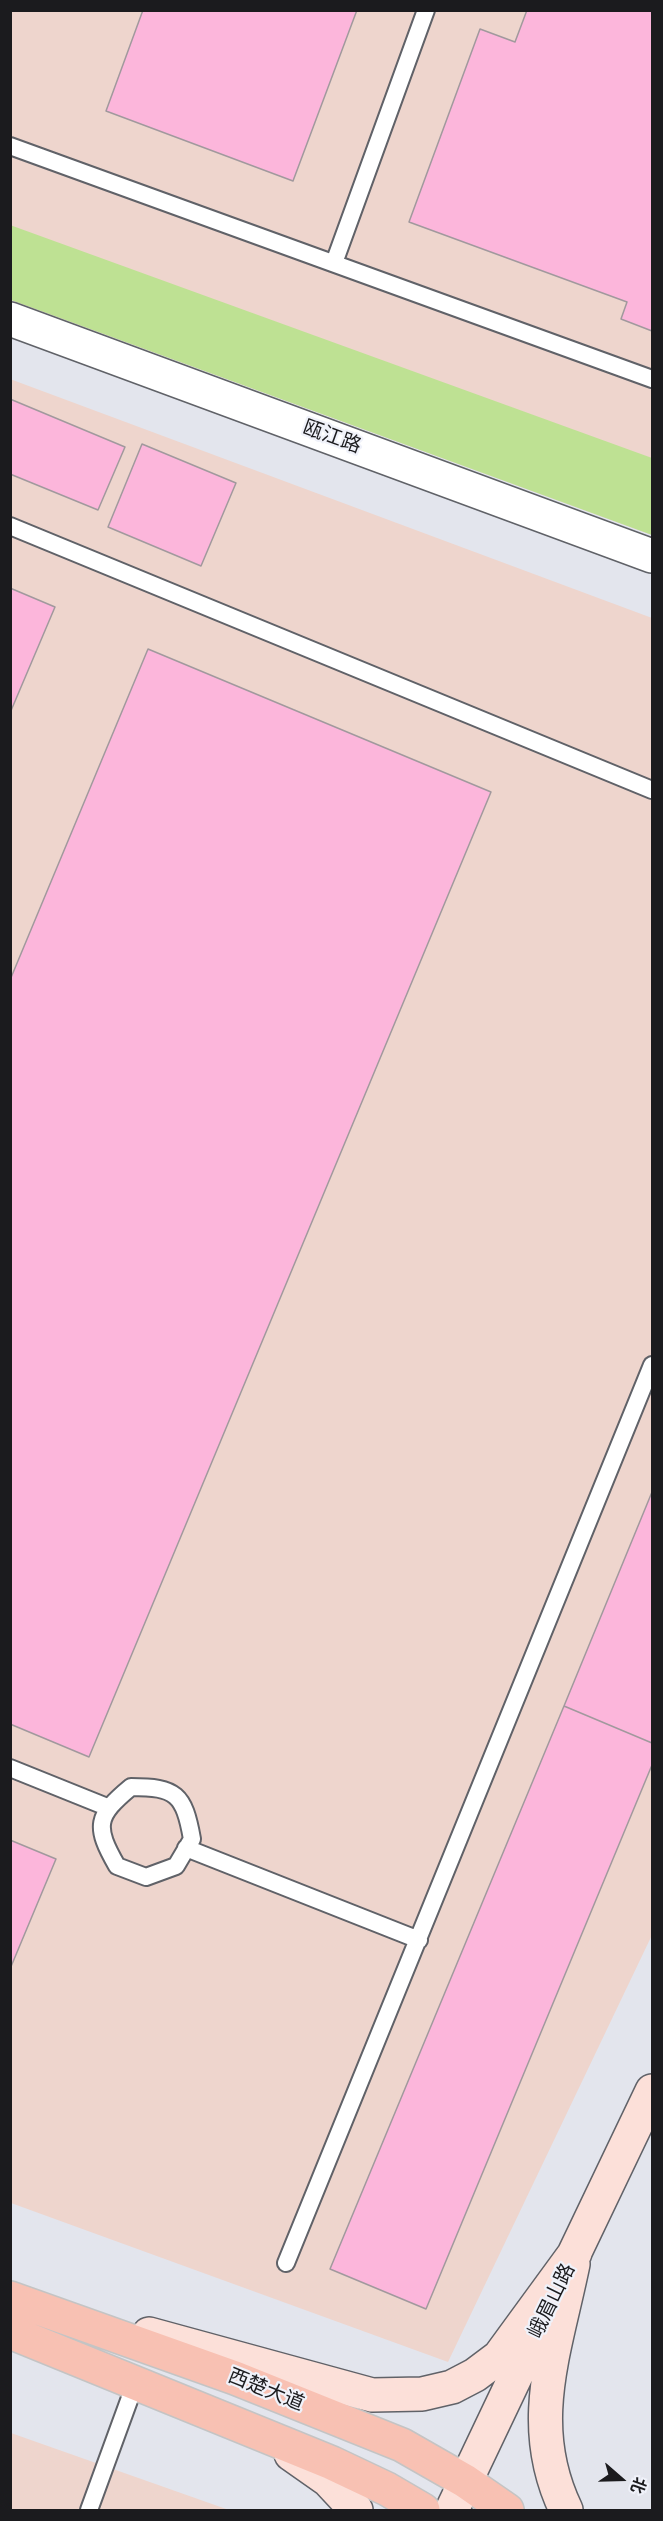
<!DOCTYPE html>
<html>
<head>
<meta charset="utf-8">
<style>
  body { margin:0 }
  #map { position:relative; width:663px; height:2521px; overflow:hidden; background:#e3e5ed; font-family:Cabin,"Noto Sans SC",sans-serif }
  canvas { display:block }
  .frame { position:absolute; inset:0; border:12px solid #1b1b1e; pointer-events:none }
  .north { position:absolute; left:591px; top:2449px; width:60px; height:60px; -webkit-text-stroke:4px #f0f2fa; paint-order:stroke; rotate:110deg; font-size:16px; font-weight:700; line-height:24px; text-align:center; color:#1b1b1e }
  .north::after { content:''; display:block; margin:auto; width:21px; height:27px; background:#1b1b1e; clip-path:polygon(50% 0,100% 100%,50% 72%,0 100%) }
</style>
</head>
<body>
<div id="map">
<canvas width="663" height="2521"></canvas>
<div class="frame"></div>
<div class="north">北</div>
</div>
<script>
const ctx = document.querySelector('canvas').getContext('2d');
ctx.lineJoin = 'round';
function fill(path, color) {
  ctx.fillStyle = color;
  ctx.fill(path, 'evenodd');
}
function trace(path, color, width, dash) {
  ctx.strokeStyle = color;
  ctx.lineWidth = width;
  ctx.lineCap = dash ? 'butt' : 'round';
  ctx.setLineDash(dash || []);
  ctx.stroke(path);
}
function write(font, color, halo, rows, align = 'center') {
  ctx.font = font + ' Cabin,"Noto Sans SC",sans-serif';
  ctx.lineWidth = 4.5;
  ctx.setLineDash([]);
  ctx.textBaseline = 'middle';
  ctx.strokeStyle = halo;
  ctx.fillStyle = color;
  for (const [text, x, y, turn = 0] of rows) {
    ctx.save();
    ctx.translate(x, y);
    ctx.rotate((+turn || 0) * Math.PI / 180);
    ctx.textAlign = isNaN(turn) ? turn : align;
    if (halo) ctx.strokeText(text, 0, 0);
    ctx.fillText(text, 0, 0);
    ctx.restore();
  }
}
fill(new Path2D(`
  M10,11h642v524l-641,-235z
  M10,379l642,239v1317l-204,427 -437,-159z
  M11,2433l218,77h-218z`), '#eed5cd');
fill(new Path2D(`
  M10,225l642,233v77l-641,-235z`), '#bee193');
const building = new Path2D(`
  M143,10h214l-64,171 -187,-70z
  M527,10h125v321l-31,-12 6,-17 -218,-80 71,-193 35,13z
  M10,399l115,48 -27,63 -88,-36z
  M142,444l94,39 -35,83 -93,-39z
  M10,588l45,19 -45,106z
  M148,649l343,143 -402,965 -79,-33v-744z
  M652,1492v251l-88,-37z
  M564,1706l88,37v22l-226,544 -96,-40z
  M10,1840l46,19 -46,110z`);
fill(building, '#fcb6db');
trace(building, '#a1999d', 1.5);
const lane = new Path2D(`
  M10,146l642,233
  M334,263l92,-253
  M10,526l642,264
  M10,1768l97,39
  M131,1787c45,0 53,7 61,52l-16,27 -30,11 -29,-11c-23,-40 -21,-50 14,-79z
  M186,1848l233,92
  M286,2263l366,-898
  M89,2510l46,-126`);
const street = new Path2D(`
  M10,319l642,237`);
const secondary = new Path2D(`
  M565,2273l87,-182
  M149,2334l223,61 50,-1 30,-7 23,-12 24,-18 76,-104
  M291,2454l37,26 28,30
  M452,2510l88,-185
  M566,2510c-41,-85 -11,-158 7,-246`);
const primary = new Path2D(`
  M10,2298l225,80 167,67 63,36 42,29
  M10,2332l322,131 55,26 36,21`);
trace(lane, '#606268', 20);
trace(street, '#606268', 36);
trace(secondary, '#606268', 36);
trace(primary, '#c4c4c4', 36);
trace(lane, '#fff', 16);
trace(street, '#fff', 33);
trace(secondary, '#fce0d9', 33);
trace(primary, '#f8c1b3', 33);
write('20px', '#1b1b1e', '#f0f2fa', [
  ["瓯江路",332,437,20],
  ["峨眉山路",552,2301,-64],
  ["西楚大道",266,2390,22]
]);
</script>
</body>
</html>
